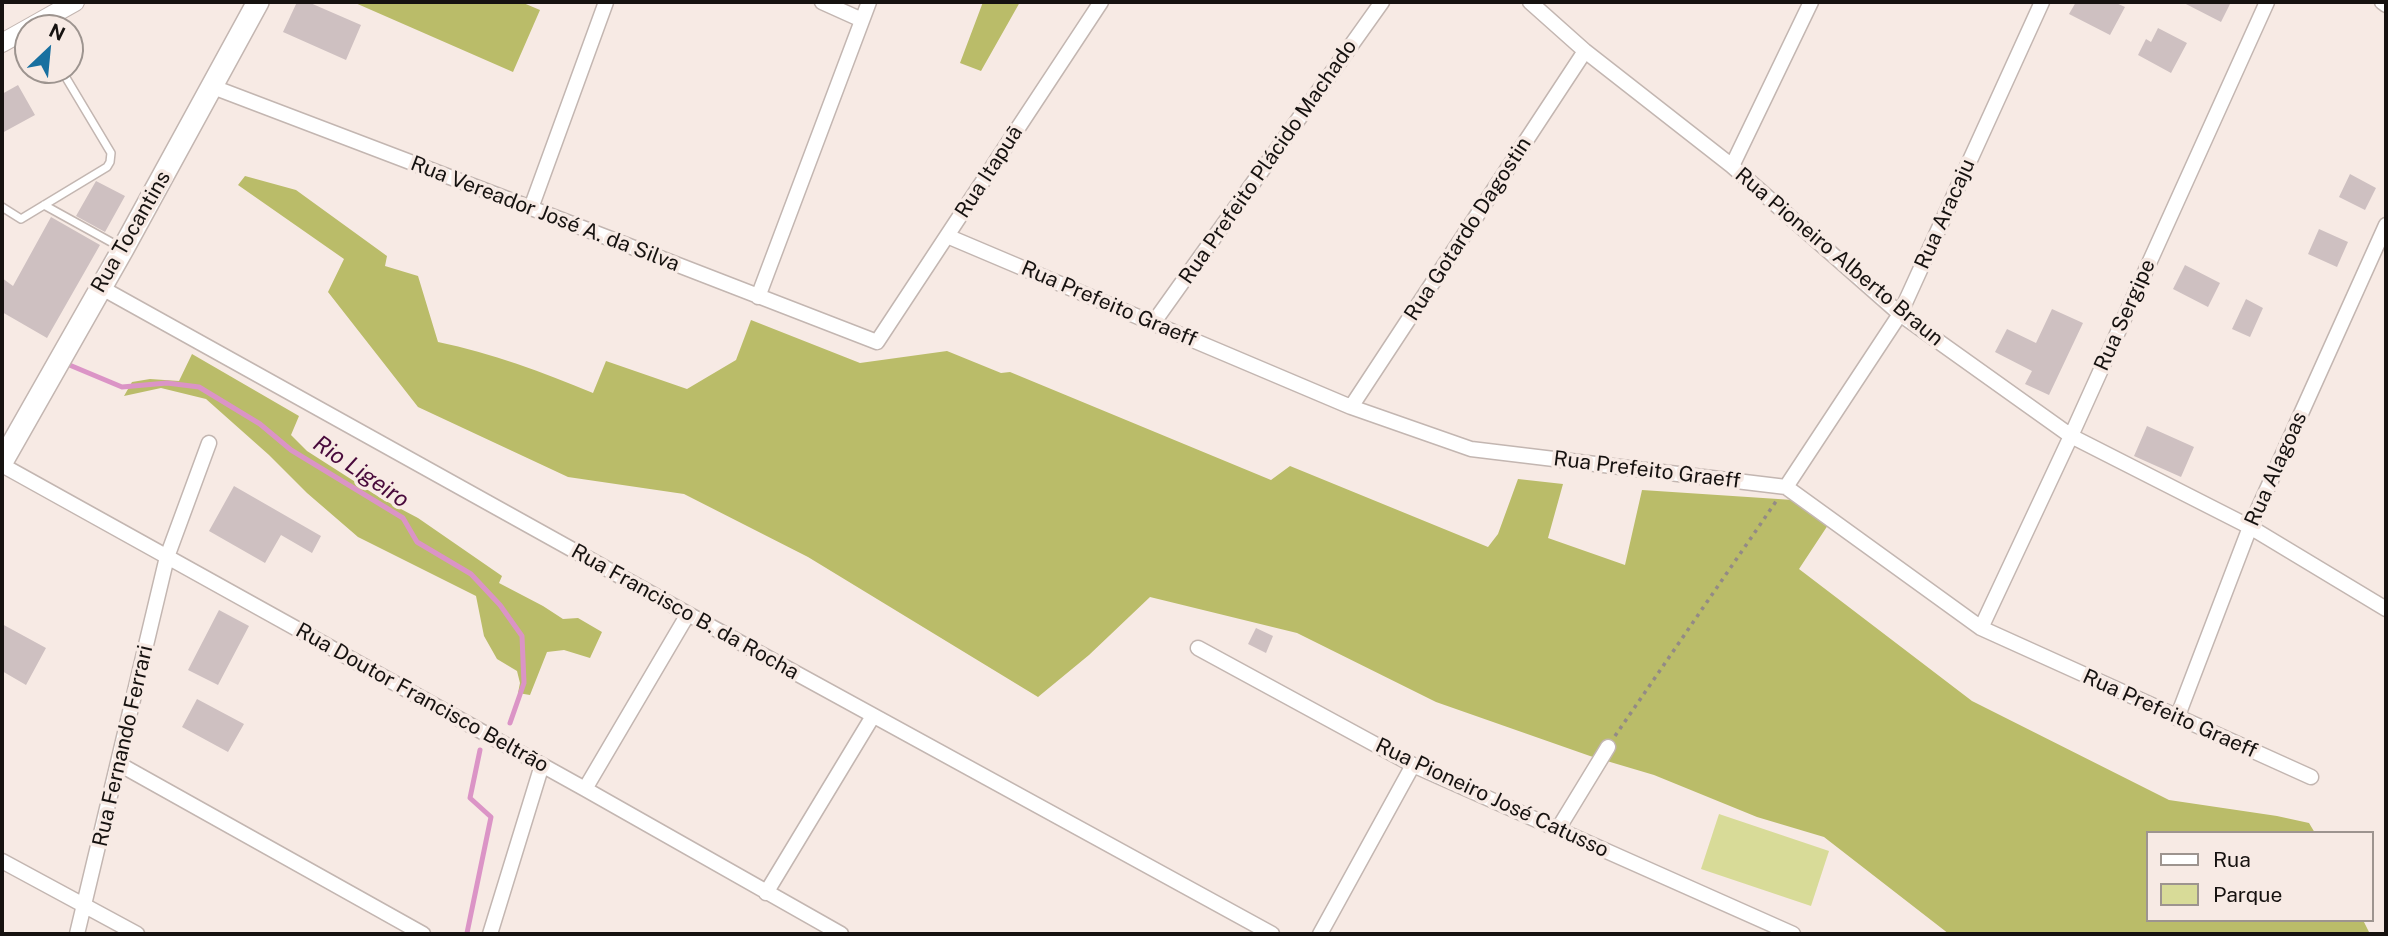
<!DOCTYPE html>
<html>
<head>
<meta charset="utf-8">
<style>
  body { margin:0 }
  #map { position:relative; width:2388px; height:936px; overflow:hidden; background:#f7eae4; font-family:"Public Sans",sans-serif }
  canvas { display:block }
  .frame { position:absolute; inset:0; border:4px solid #161210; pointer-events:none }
  .legend { position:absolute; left:2146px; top:831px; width:228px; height:91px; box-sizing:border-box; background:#f7eae4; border:2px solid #9d948f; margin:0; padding:9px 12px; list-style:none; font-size:21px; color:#161210 }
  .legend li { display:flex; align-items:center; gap:14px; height:35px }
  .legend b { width:35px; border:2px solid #9d948f }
  .north { position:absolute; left:14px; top:14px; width:70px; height:70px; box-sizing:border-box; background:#f7eae4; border:2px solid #9d948f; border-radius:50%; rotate:26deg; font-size:19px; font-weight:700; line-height:28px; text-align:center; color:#161210 }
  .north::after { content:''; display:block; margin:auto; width:24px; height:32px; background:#1870a0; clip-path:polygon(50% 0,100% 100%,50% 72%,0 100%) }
</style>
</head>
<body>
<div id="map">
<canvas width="2388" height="936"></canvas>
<div class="frame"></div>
<ul class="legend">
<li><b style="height:9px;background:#fff"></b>Rua</li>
<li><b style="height:19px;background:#d8db98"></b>Parque</li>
</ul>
<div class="north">N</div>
</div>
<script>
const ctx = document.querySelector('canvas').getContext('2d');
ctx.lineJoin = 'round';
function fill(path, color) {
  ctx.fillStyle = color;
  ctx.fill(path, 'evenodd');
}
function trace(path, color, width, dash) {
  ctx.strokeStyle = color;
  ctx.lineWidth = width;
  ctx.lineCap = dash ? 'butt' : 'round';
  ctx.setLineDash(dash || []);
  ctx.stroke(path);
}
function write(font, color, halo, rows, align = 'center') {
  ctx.font = font + ' "Public Sans",sans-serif';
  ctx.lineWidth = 7;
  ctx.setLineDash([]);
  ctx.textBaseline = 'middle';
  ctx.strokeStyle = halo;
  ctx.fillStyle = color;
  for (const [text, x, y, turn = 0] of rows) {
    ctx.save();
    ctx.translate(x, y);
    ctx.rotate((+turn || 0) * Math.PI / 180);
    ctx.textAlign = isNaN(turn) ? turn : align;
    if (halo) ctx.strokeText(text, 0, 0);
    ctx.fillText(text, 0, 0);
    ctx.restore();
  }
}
fill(new Path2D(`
  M1719,814l110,37 -18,55 -110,-37z`), '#d8db98');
fill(new Path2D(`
  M353,2h168l19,8 -27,62z
  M983,2h37l-39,69 -21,-8z
  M245,176l51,14 91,66 -2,10 33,10 20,66c54,11 104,30 155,51l13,-32 81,28 49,-29 15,-40 109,43 87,-12 54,22 9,-1 261,108 19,-14 198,81 10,-13 20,-55 45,5 -15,54 77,27 17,-75 151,10 35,25 -29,44 173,132 197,99 108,16 32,7 6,10h-167v87h215l7,14h-421l-125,-97 -67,-20 -103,-42 -64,-19 -154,-54 -139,-69 -147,-36 -61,58 -51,42 -230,-140 -124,-63 -116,-17 -150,-70 -90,-115 16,-33 -106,-74z
  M192,354l107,62 -8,19 16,16 75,48 36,19 84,58 -3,7 44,23 20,13 15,-1 24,14 -12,26 -26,-8 -17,2 -17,43 -12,-2 2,-10 -3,-12 -20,-12 -13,-23 -8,-40 -118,-59 -51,-44 -38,-38 -63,-56 -45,-11 -37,8 8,-14 18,-3 29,2z`), '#babc69');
trace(new Path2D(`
  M67,364l55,23 45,-4 32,4 61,37 31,26 112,68 14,24 54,32 29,31 22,31 2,47 -14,40
  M467,933l24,-116 -21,-19 10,-48`), '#db94c6', 5);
fill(new Path2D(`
  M297,2h11l53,23 -15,35 -63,-28z
  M2076,2h38l11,5 -15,28 -41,-21z
  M2182,2h49l-10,20z
  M2158,28l29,15 -16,30 -33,-18 8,-16 5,3z
  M18,85l17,30 -33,18v-39z
  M2350,174l26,14 -11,22 -26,-13z
  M96,181l29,15 -20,36 -29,-16z
  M51,217l49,28 -53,93 -45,-26v-34l11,8z
  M2319,229l29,13 -11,25 -29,-13z
  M2185,265l35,18 -12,24 -35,-18z
  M2246,299l17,9 -13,29 -18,-8z
  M2052,309l31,14 -34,72 -24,-11 7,-13 -37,-19 12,-23 29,14z
  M2147,426l47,21 -13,30 -47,-21z
  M234,486l87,50 -9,17 -31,-18 -16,28 -56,-32z
  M219,610l30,16 -31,59 -30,-15z
  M2,624l44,24 -20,37 -24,-14z
  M1256,628l17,8 -7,17 -18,-9z
  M197,699l47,25 -16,28 -46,-25z`), '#cec0c1');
const service = new Path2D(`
  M44,205l76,42
  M2,207l19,12 86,-52 3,-5 1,-9 -46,-77`);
const minor = new Path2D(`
  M822,2l40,18
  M1530,2l55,49 147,115 168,148 171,122 179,91 136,82
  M2382,2l4,3
  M213,87l318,121 346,134 224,-340
  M1732,166l79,-164
  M531,208l75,-206
  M947,236l404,171 120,42 315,38 195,141 330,149
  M100,287l588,327 584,320
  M758,297l111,-295
  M1154,322l228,-320
  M1351,407l234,-356
  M2,465l583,324 256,145
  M1786,487l114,-173 142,-312
  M1981,628l90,-192 196,-434
  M1198,648l215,117 380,169
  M2177,718l73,-191 136,-302
  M119,764l304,170
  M585,789l103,-175
  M1558,829l50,-82
  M2,861l135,73
  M766,893l107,-177
  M77,934l90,-377 42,-114
  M490,934l52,-169
  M1320,934l93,-169`);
const tertiary = new Path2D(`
  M2,43l73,-41`);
const secondary = new Path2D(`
  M2,462l121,-213 135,-247`);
trace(service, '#c3b6b1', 10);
trace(minor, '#c3b6b1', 17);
trace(tertiary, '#c3b6b1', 20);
trace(secondary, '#c3b6b1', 24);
trace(new Path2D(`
  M1615,736l162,-236`), '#938a86', 3.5, [3.5, 5]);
trace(service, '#fff', 7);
trace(minor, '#fff', 14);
trace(tertiary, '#fff', 18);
trace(secondary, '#fff', 21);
write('21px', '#161210', '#f7eae4', [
  ["Rua Prefeito Plácido Machado",1268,162,-55],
  ["Rua Itapuã",989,172,-57],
  ["Rua Vereador José A. da Silva",545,214,21],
  ["Rua Aracaju",1945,214,-66],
  ["Rua Gotardo Dagostin",1468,229,-57],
  ["Rua Tocantins",131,232,-60],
  ["Rua Pioneiro Alberto Braun",1839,257,40],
  ["Rua Prefeito Graeff",1109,304,23],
  ["Rua Sergipe",2125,315,-66],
  ["Rua Alagoas",2276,469,-66],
  ["Rua Prefeito Graeff",1647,470,7],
  ["Rua Francisco B. da Rocha",685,612,29],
  ["Rua Doutor Francisco Beltrão",422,698,29],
  ["Rua Prefeito Graeff",2170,714,24],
  ["Rua Fernando Ferrari",123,746,-77],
  ["Rua Pioneiro José Catusso",1492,798,25]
]);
write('italic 23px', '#48093b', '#f7eae4', [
  ["Rio Ligeiro",361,472,34]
]);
</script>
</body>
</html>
